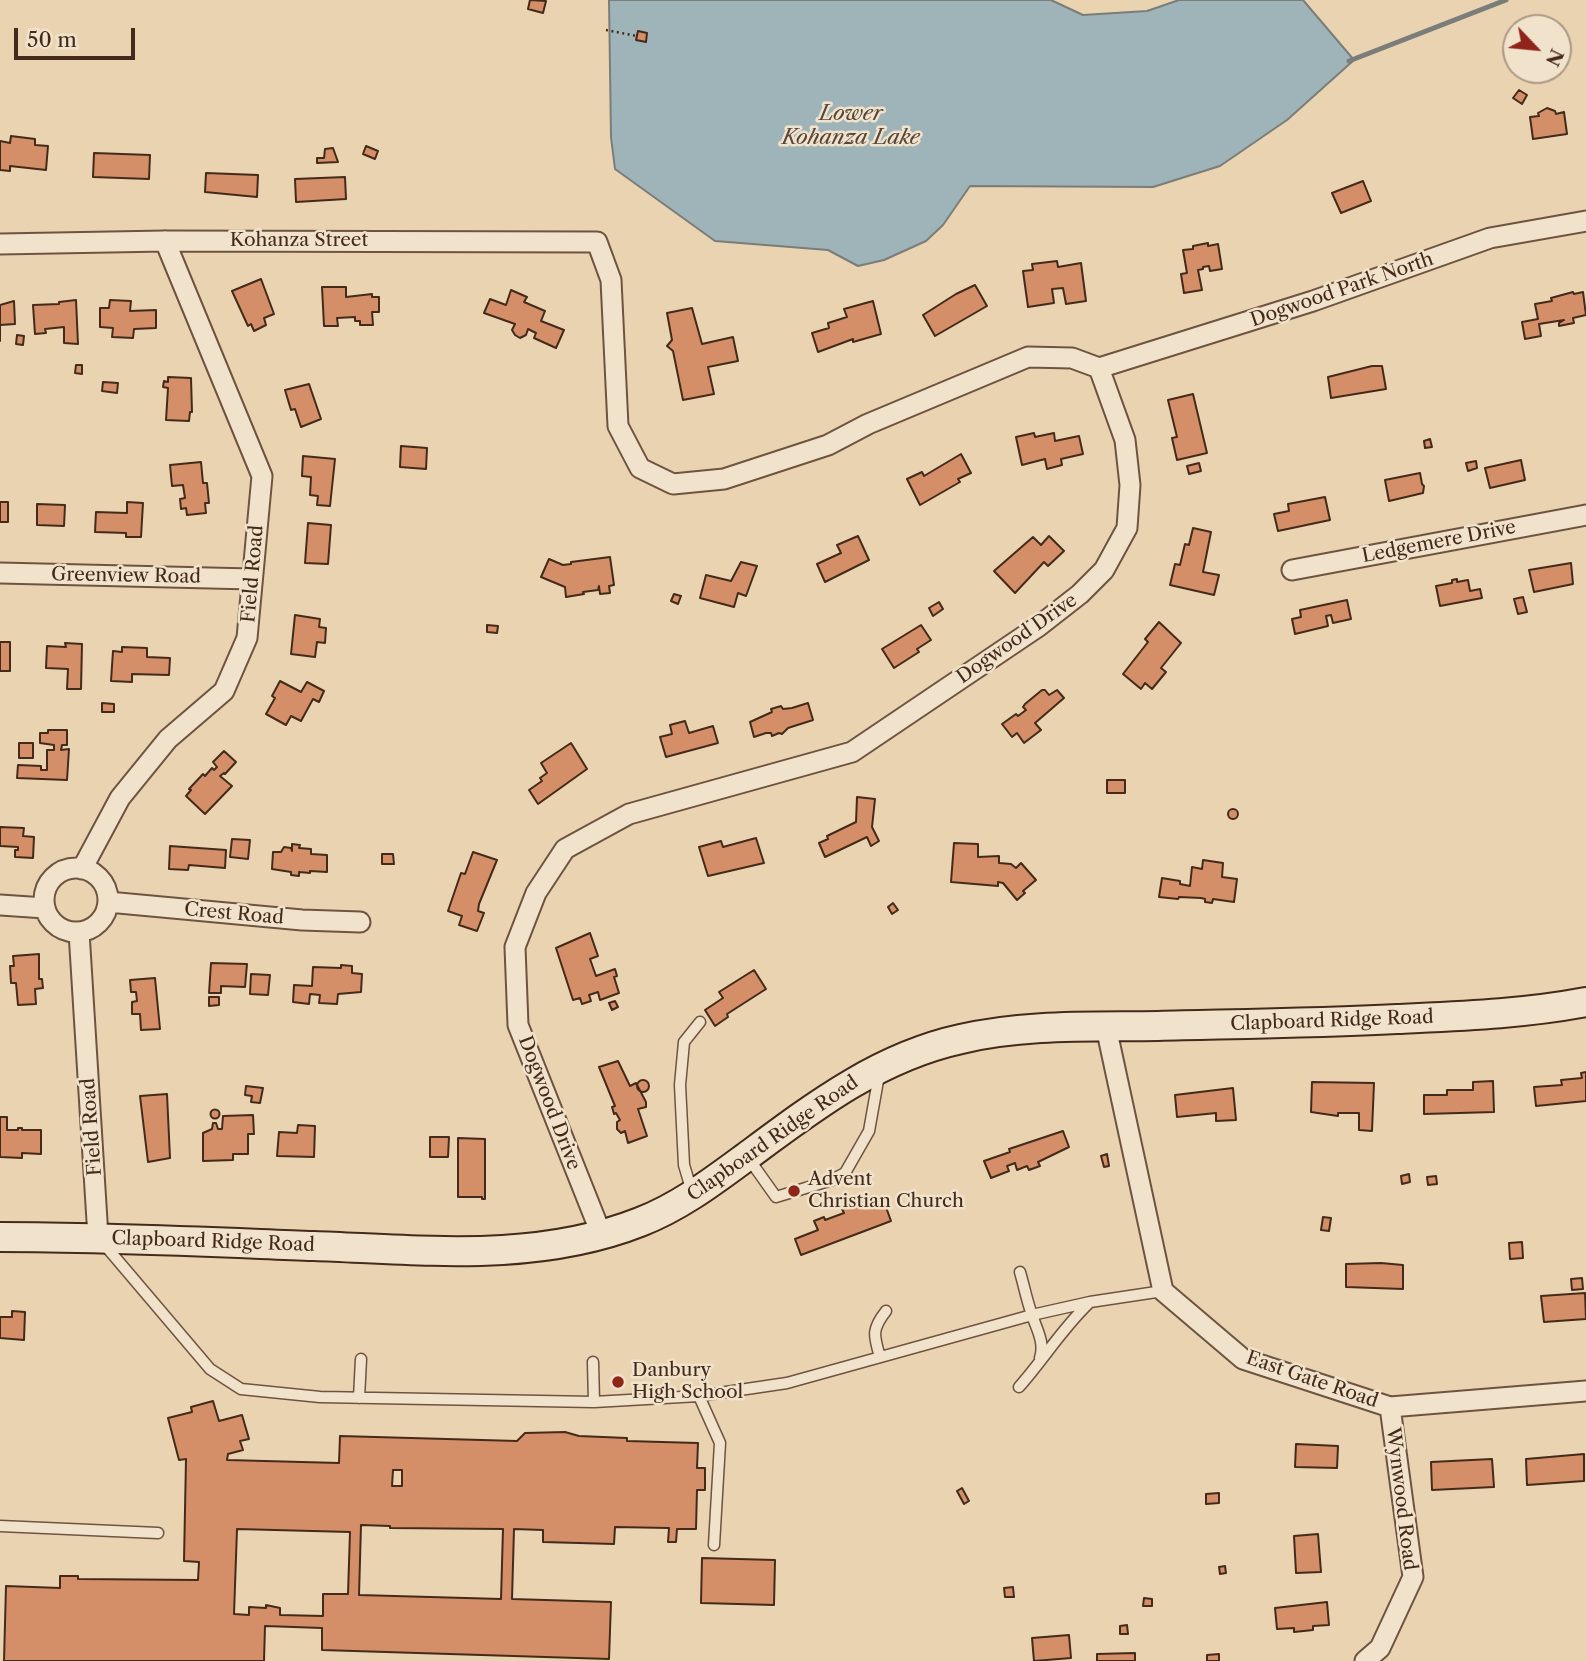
<!DOCTYPE html>
<html>
<head>
<meta charset="utf-8">
<style>
  body { margin:0 }
  #map { position:relative; width:1586px; height:1661px; overflow:hidden; background:#ead3b1; font-family:"Libre Caslon Text",serif }
  canvas { display:block }
  .north { position:absolute; left:1502px; top:14px; width:70px; height:70px; box-sizing:border-box; background:#f1e2cc; border:2px solid #ac9885; border-radius:50%; rotate:116deg; font-size:19px; font-weight:700; line-height:28px; text-align:center; color:#442a1a }
  .north::after { content:''; display:block; margin:auto; width:24px; height:32px; background:#8f2418; clip-path:polygon(50% 0,100% 100%,50% 72%,0 100%) }
  .scale { position:absolute; left:14px; top:28px; width:121px; height:32px; box-sizing:border-box; border:4px solid #442a1a; border-top:0; padding-left:9px; font-size:21px; line-height:24px; white-space:nowrap; color:#442a1a; -webkit-text-stroke:5px #f1e2cc; paint-order:stroke }
</style>
</head>
<body>
<div id="map">
<canvas width="1586" height="1661"></canvas>
<div class="north">N</div>
<div class="scale">50 m</div>
</div>
<script>
const ctx = document.querySelector('canvas').getContext('2d');
ctx.lineJoin = 'round';
function fill(path, color) {
  ctx.fillStyle = color;
  ctx.fill(path, 'evenodd');
}
function trace(path, color, width, dash) {
  ctx.strokeStyle = color;
  ctx.lineWidth = width;
  ctx.lineCap = dash ? 'butt' : 'round';
  ctx.setLineDash(dash || []);
  ctx.stroke(path);
}
function write(font, color, halo, rows, align = 'center') {
  ctx.font = font + ' "Libre Caslon Text",serif';
  ctx.lineWidth = 5;
  ctx.setLineDash([]);
  ctx.textBaseline = 'middle';
  ctx.strokeStyle = halo;
  ctx.fillStyle = color;
  for (const [text, x, y, turn = 0] of rows) {
    ctx.save();
    ctx.translate(x, y);
    ctx.rotate((+turn || 0) * Math.PI / 180);
    ctx.textAlign = isNaN(turn) ? turn : align;
    if (halo) ctx.strokeText(text, 0, 0);
    ctx.fillText(text, 0, 0);
    ctx.restore();
  }
}
const water = new Path2D(`
  M609,0h442l32,15 64,-4 32,-11h124l51,60 -67,60 -67,46 -67,21 -183,-1 -27,39 -17,16 -42,19 -26,6 -30,-16 -113,-9 -100,-72 -4,-32z`);
fill(water, '#9eb4b8');
trace(water, '#7a7d79', 2);
trace(new Path2D(`
  M1349,61l157,-61`), '#7a7d79', 5);
const building = new Path2D(`
  M530,0l16,1 -3,12 -15,-4z
  M638,31l9,2 -1,9 -10,-2z
  M1519,90l8,5 -5,9 -9,-6z
  M1547,108l8,3 1,3 8,-2 3,22 -34,5 -3,-22 9,-1 -1,-3z
  M11,136l24,3v6l13,1 -2,24 -36,-4v5l-10,-1v-29l10,2z
  M366,146l12,5 -3,8 -12,-5z
  M333,148l5,14 -21,1v-5h7l1,-9z
  M94,153l56,2 -1,24 -56,-2z
  M206,173l52,2 -1,22 -52,-5z
  M345,177l1,22 -50,3 -1,-23z
  M1363,181l8,20 -30,12 -9,-20z
  M1208,243v3l10,-2 4,25 -12,2 -1,-5 -6,1v2l-5,1 4,20 -18,3 -3,-19 6,-1 -4,-23 10,-1v-3z
  M1057,261l1,6 23,-4 5,38 -20,3 -3,-16 -11,1 2,14 -26,4 -5,-36 10,-1 -1,-6z
  M261,279l13,35 -10,4 2,7 -12,6 -3,-7 -3,2 -16,-35z
  M975,285l12,21 -52,30 -12,-21 33,-21z
  M322,287h24v10l26,-3v3h7v15h-7l1,13h-13v-4h-5v-4l-18,1 1,8h-14z
  M511,290l16,7 -3,5 21,9 -4,10 23,9 -8,18 -22,-10 2,-5 -8,-4 -2,6 -6,3 -5,-3 -3,-5 3,-6 -31,-11 6,-14 16,6z
  M1573,292l1,2 9,-2 3,23 -13,3 1,5 -15,3v-3l5,-3 -25,4 2,12 -16,3 -3,-17 16,-3 -3,-15 17,-3 -1,-3z
  M76,300l2,44 -14,-1v-16l-19,2 1,4 -11,1 -2,-29 26,-1v-2z
  M110,300l21,1 -1,10 26,-1v18l-22,1 -1,9 -21,-1 1,-9 -13,-1v-19h9z
  M14,301l1,23 -15,1v16v-36z
  M873,301l8,33 -28,8v-3l-35,13 -6,-19 17,-5 -1,-5 19,-6 -3,-8z
  M692,308l10,36 31,-7 5,24 -30,6 6,27 -31,6 -10,-49 -6,-5 5,-6 -5,-27z
  M17,335l7,1 -1,9 -7,-1z
  M76,365h6v9l-7,-1z
  M1372,366h10l4,23 -55,9 -3,-21z
  M168,377l23,1 1,34h-2l-1,9 -23,-1 2,-32 -5,-1 1,-6 4,1z
  M103,382l15,1 -1,10 -15,-2z
  M309,384l12,35 -20,8 -6,-18 -4,1 -6,-20z
  M1193,394l14,59 -30,7 -5,-22 5,-1 -9,-37z
  M1034,433l1,4 19,-4 1,8 24,-5 4,18 -22,5 1,6 -15,4 -2,-10 -23,6 -6,-28z
  M1430,439l2,8 -7,1 -1,-7z
  M401,446l26,2 -1,21 -26,-2z
  M961,454l10,19 -13,6 2,3 -40,23 -13,-26 15,-7 2,4z
  M303,456l32,3 -5,47 -13,-1 1,-9 -8,-1 1,-18 -9,-1z
  M1521,460l4,20 -35,8 -5,-20z
  M1476,461l1,7 -9,3 -2,-8z
  M201,462l2,21h4l2,20h-4l1,10 -19,2 -1,-7 -5,1 -1,-10 5,-1 -2,-13 -11,1 -2,-21z
  M1199,463l2,8 -12,3 -2,-8z
  M1420,473l2,11 2,2 -1,7 -34,8 -4,-21z
  M1325,497l5,23 -52,11 -4,-17 15,-3 -1,-7z
  M0,502h8v20h-8z
  M127,502l16,1 -2,34h-15v-4l-31,-1 1,-20 31,1z
  M37,504l28,1 -1,21 -27,-1z
  M308,523l23,2 -3,39 -23,-1z
  M1193,528l18,4 -8,40 16,3 -5,20 -44,-10 5,-21 5,1 5,-21 4,1z
  M858,536l11,24 -44,22 -8,-18 24,-11 -4,-8z
  M1049,536l15,15 -16,15 -4,-4 -29,31 -21,-22 39,-34 8,8z
  M610,557l4,28 -5,1 1,7 -10,1 -1,-8 -1,4 -15,2 1,2 -18,3 -1,-10 -24,-10 8,-18 14,6 8,-1v-2z
  M741,562l16,4 -11,30 -8,-3 -4,14 -34,-9 6,-23 25,6z
  M1571,563l2,21 -39,8 -5,-22z
  M1457,579v3l11,-2 2,11 10,-2 2,9 -42,8 -4,-20 16,-3v-3z
  M674,594l7,2 -3,8 -7,-3z
  M1523,597l4,15 -9,2 -4,-15z
  M1347,600l4,19 -18,4 -2,-8 -5,1 2,10 -33,8 -3,-15 9,-2 -1,-7z
  M939,602l4,7 -10,7 -4,-8z
  M295,615l25,4 -1,8 7,1 -1,15 -8,-1 -2,15 -24,-3z
  M1159,622l22,21 -20,25 5,4 -14,17 -7,-6 -4,6 -18,-15 25,-32 -3,-3z
  M487,625l11,1 -1,7 -10,-1z
  M921,625l10,15 -14,9 2,3 -25,16 -12,-19z
  M0,642h10v29h-10z
  M65,643l17,1 -1,45h-14l1,-20 -22,-1 1,-22 19,1z
  M122,647l25,1v9l23,1 -1,17 -37,-1v8l-21,-1 2,-30 9,1z
  M280,681l21,11 6,-10 17,9 -5,11 -6,-3 -12,22 -10,-5 -5,9 -20,-11 9,-16 -3,-2z
  M1042,690h3l4,5 8,-5 7,8 -29,25 6,7 -17,13 -7,-10 -5,4 -10,-13 14,-10 2,2 8,-6 -3,-3 2,-3z
  M102,703l12,1v8h-12z
  M808,703l5,17 -25,8 -6,6 -3,-1 -7,3 -1,-3h-5l-12,4 -4,-15 22,-10 -1,-3 10,-3 2,3 9,-1z
  M685,721l4,12 24,-7 5,17 -52,14 -6,-20 12,-3 -2,-9z
  M48,730h19v15h-5l-1,5 8,-1 -2,31 -50,-2 1,-13 23,1v4h6v-20h7v-5l-14,-2v-10h8z
  M19,743h14v15h-14z
  M571,743l16,26 -49,35 -9,-14 13,-9 -2,-3 7,-5 -6,-10z
  M224,751l12,11 -11,12 -1,-1 -4,3 12,10 -27,28 -19,-18 5,-6 -2,-1 14,-15 2,2 7,-8 2,2 3,-3 -4,-5z
  M1107,780h18v13h-18z
  M857,797l18,2 -3,28 7,14 -8,5 -4,-9 -42,20 -6,-14 9,-4 -1,-3 29,-14z
  M1228 814a5 5 0 1 1 10 0a5 5 0 1 1-10 0Z
  M0,827l24,1 -1,8 11,1 -1,21 -18,-1v-7h3v-3l-18,-1z
  M756,838l8,25 -56,13 -9,-29 22,-6 2,6z
  M232,839l18,1 -2,19 -18,-2z
  M954,843l24,1v13l21,-1v7l12,1 5,4 5,-5 15,17 -13,11 2,2 -8,7 -14,-17 -5,-1v4l-47,-4z
  M292,844l8,1 -1,3 12,1v5l16,1v17l-17,-1v2l-11,-1v4l-8,-1v-3l-19,-3 1,-17h8l3,-5 7,1 1,3z
  M170,846l56,4 -1,18 -36,-3 -1,5 -19,-1z
  M473,852l24,8 -18,44 -1,7 6,2 -7,18 -18,-6 3,-9 -14,-5 13,-38 4,1z
  M382,854h11l1,10h-12z
  M1203,860l20,3 -1,14 15,2 -3,23 -21,-3 -1,4 -7,-1v-3l-4,-1 -22,-1 -1,2 -19,-2 3,-19 18,3v3l10,2 2,-19 10,2z
  M893,903l5,7 -6,4 -4,-7z
  M590,933l8,23 -8,3 6,17 19,-7 2,7 -3,1 5,16 -19,7 -2,-8 -9,3 2,6 -9,3 -2,-6 -7,2 -17,-52z
  M39,954v25h3l1,9 -8,1 1,15 -18,1 -2,-22h-5l-1,-17h4l-1,-10z
  M211,963l36,1 -2,23 -24,-1v7h-12z
  M341,965l11,1v7l10,1 -1,18 -23,2 -1,10 -18,-1 1,-8 -10,-1 -1,10 -16,-2 1,-17 18,1 1,-19 28,1z
  M754,970l12,19 -39,25 1,3 -13,9 -10,-16 18,-12 -4,-6z
  M251,974l19,1 -2,20 -18,-1z
  M155,978l5,51 -19,1 -1,-16h-8v-12l5,-1 -1,-9h-5l-1,-12z
  M209,997h10v8l-10,1z
  M615,1001l3,6 -6,3 -3,-7z
  M618,1061l12,25 6,-3 10,19v5l-8,2 9,27 -19,7 -3,-12 -4,2 -4,-4v-7l3,-2 -4,-7 -2,1 -2,-7 3,-1 -16,-39z
  M1586,1072v29l-50,5 -2,-19 28,-2 -1,-5 21,-2 -1,-5z
  M637 1086a6 6 0 1 1 12 0a6 6 0 1 1-12 0Z
  M1493,1081l1,31 -70,2v-19h23v-5h26v-8z
  M1312,1082l62,1 -2,48 -13,-1v-17h-21v3l-27,-4z
  M246,1086l17,2 -3,15 -9,-1 1,-6 -7,-1z
  M1233,1088l3,32 -20,1v-8l-39,4 -2,-22z
  M167,1094l3,64 -22,4 -8,-66z
  M210.5 1114a4.5 4.5 0 1 1 9 0a4.5 4.5 0 1 1-9 0Z
  M253,1115l1,19h-6v20h-15v6l-30,1v-28l9,-4 1,-6h3l2,6h4l1,-13z
  M0,1117h7v13h11v-2h4v2h19v24l-19,-1v5l-22,-1z
  M298,1125l17,1 -1,31 -37,-1 2,-24 18,1z
  M1063,1131l6,16 -31,15 2,4 -11,4 -2,-4 -10,4 -2,-7 -8,3 2,5 -18,7 -7,-17 26,-9 -1,-3z
  M430,1137h19l-1,20h-18z
  M458,1138l27,1v60h-3v-2h-24z
  M1107,1154l2,12 -5,1 -3,-11z
  M1409,1174l1,8 -8,2 -1,-8z
  M1436,1176l1,8 -9,1 -1,-8z
  M882,1196l9,25 -90,34 -6,-16 23,-9 -4,-9 10,-4 1,3 19,-7 -2,-4z
  M1323,1217l8,1 -2,13 -8,-1z
  M1522,1242l1,16 -13,1 -1,-16z
  M1381,1263l22,2v24l-57,-2v-23z
  M1582,1278l1,11 -11,1 -1,-11z
  M1585,1293l1,26 -42,3 -3,-26z
  M12,1311l13,1 -1,28 -24,-2v-21h12z
  M213,1401l6,20 23,-6 7,24 -9,2 3,9 -15,4 -1,6 112,3 1,-27 177,5 8,-8 40,-1 14,4 48,2v3l71,2 -1,25h8v22h-8l-1,39h-19l-1,13h-8l1,-14 -54,-1 -1,17 -71,-2v-12l-29,-1 -2,70 99,3 -2,57 -287,-9v-22l-57,-2 -1,35h-260l2,-75 54,2v-12h18v3l120,1 1,-18 -15,-1 2,-102 -7,1 -11,-42 24,-6 -1,-5zM393,1470h9v16h-10zM361,1525l29,1v2l113,1 -2,70 -142,-4zM237,1529l113,3 -2,62h-25v22l-43,-1v-7l-14,-3v3l-17,-1v8l-15,-1z
  M1296,1444l42,2 -1,22 -42,-1z
  M1584,1454v27l-57,4 -1,-26z
  M1492,1459l2,28 -62,3 -1,-28z
  M962,1488l7,13 -5,3 -7,-13z
  M1219,1493v10l-13,1v-10z
  M1318,1534l3,38 -25,1 -2,-37z
  M702,1558l73,2 -1,45 -73,-2z
  M1225,1566l1,7 -6,1 -1,-7z
  M1013,1587l1,10h-9l-1,-9z
  M1144,1598l8,1v7h-9z
  M1327,1602l2,23 -16,1v4l-19,2v-4l-17,1 -2,-21z
  M1127,1625l1,9h-8v-8z
  M1069,1635l2,23 -37,3 -2,-23z
  M1135,1653v8h-38v-7z
  M1219,1654v7h-12v-6z`);
fill(building, '#d58f68');
trace(building, '#442a1a', 2);
const service = new Path2D(`
  M749,1159l27,38 56,-17 13,-7 24,-42 10,-56
  M692,1192l-8,-27 -4,-80 4,-43 16,-20
  M103,1243l107,126 31,20 79,8 274,5 105,-6 88,-13 245,-68 58,-13 73,-11
  M1020,1272c4,14 7,29 12,43 5,15 13,28 8,43
  M880,1357c-6,-21 -9,-27 6,-46
  M593,1362l1,40
  M1019,1387c24,-27 43,-58 69,-83
  M699,1396l21,47 -6,102
  M359,1398l2,-39
  M0,1526l158,7`);
const minor = new Path2D(`
  M0,244l165,-3 432,1 14,38 7,146 22,42 33,16 51,-5 104,-34 40,-21 160,-67 44,1 27,10 26,72 5,45 -3,43 -23,42 -24,24 -41,32 -187,126 -223,62 -64,35 -29,44 -21,54 3,78 84,211
  M1099,368l214,-67 177,-63 96,-17
  M1292,570l294,-55
  M0,573l252,6
  M44 900a32 32 0 1 1 64 0a32 32 0 1 1-64 0Z
  M82,869l38,-71 48,-59 56,-48 23,-53 15,-162 -97,-235
  M108,902l194,18 58,2
  M0,905l45,3
  M79,932l19,305
  M1106,1027l57,264 80,68 147,48 196,-16
  M1365,1661l15,-13 33,-71 -23,-170`);
const secondary = new Path2D(`
  M0,1237c105,0 209,5 314,9 110,4 222,17 326,-24 39,-15 72,-40 106,-65 66,-49 132,-100 215,-118 63,-15 131,-12 197,-13 79,-2 159,-3 239,-7 63,-3 126,-5 189,-17`);
trace(service, '#6e5440', 13);
trace(minor, '#6e5440', 23);
trace(secondary, '#442a1a', 32);
trace(new Path2D(`
  M606,30l31,6`), '#442a1a', 2.5, [2, 3.5]);
trace(service, '#f1e2cc', 10);
trace(minor, '#f1e2cc', 19);
trace(secondary, '#f1e2cc', 28);
for (const [x, y, r, color] of [
  [794,1191,7,"#8f2418"],
  [618,1382,7,"#8f2418"]
]) {
  const dot = new Path2D();
  dot.arc(x, y, r, 0, 2 * Math.PI);
  ctx.fillStyle = color;
  ctx.fill(dot);
  trace(dot, '#f1e2cc', 2.5);
}
write('19px', '#442a1a', '#f1e2cc', [
  ["Kohanza Street",299,241],
  ["Dogwood Park North",1342,290,-19],
  ["Ledgemere Drive",1439,542,-11],
  ["Field Road",253,574,-85],
  ["Greenview Road",126,576,1],
  ["Dogwood Drive",1017,639,-35],
  ["Crest Road",234,914,5],
  ["Clapboard Ridge Road",1332,1021,-2],
  ["Dogwood Drive",549,1103,69],
  ["Field Road",92,1127,-94],
  ["Clapboard Ridge Road",773,1139,-35],
  ["Clapboard Ridge Road",213,1242,2],
  ["East Gate Road",1312,1380,19],
  ["Wynwood Road",1401,1499,83]
]);
write('19px', '#442a1a', '#f1e2cc', [
  ["Advent",808,1180],
  ["Christian Church",808,1202],
  ["Danbury",632,1371],
  ["High School",632,1393]
], 'left');
write('italic 21px', '#56463a', '#f1e2cc', [
  ["Lower",851,114],
  ["Kohanza Lake",851,138]
]);
</script>
</body>
</html>
